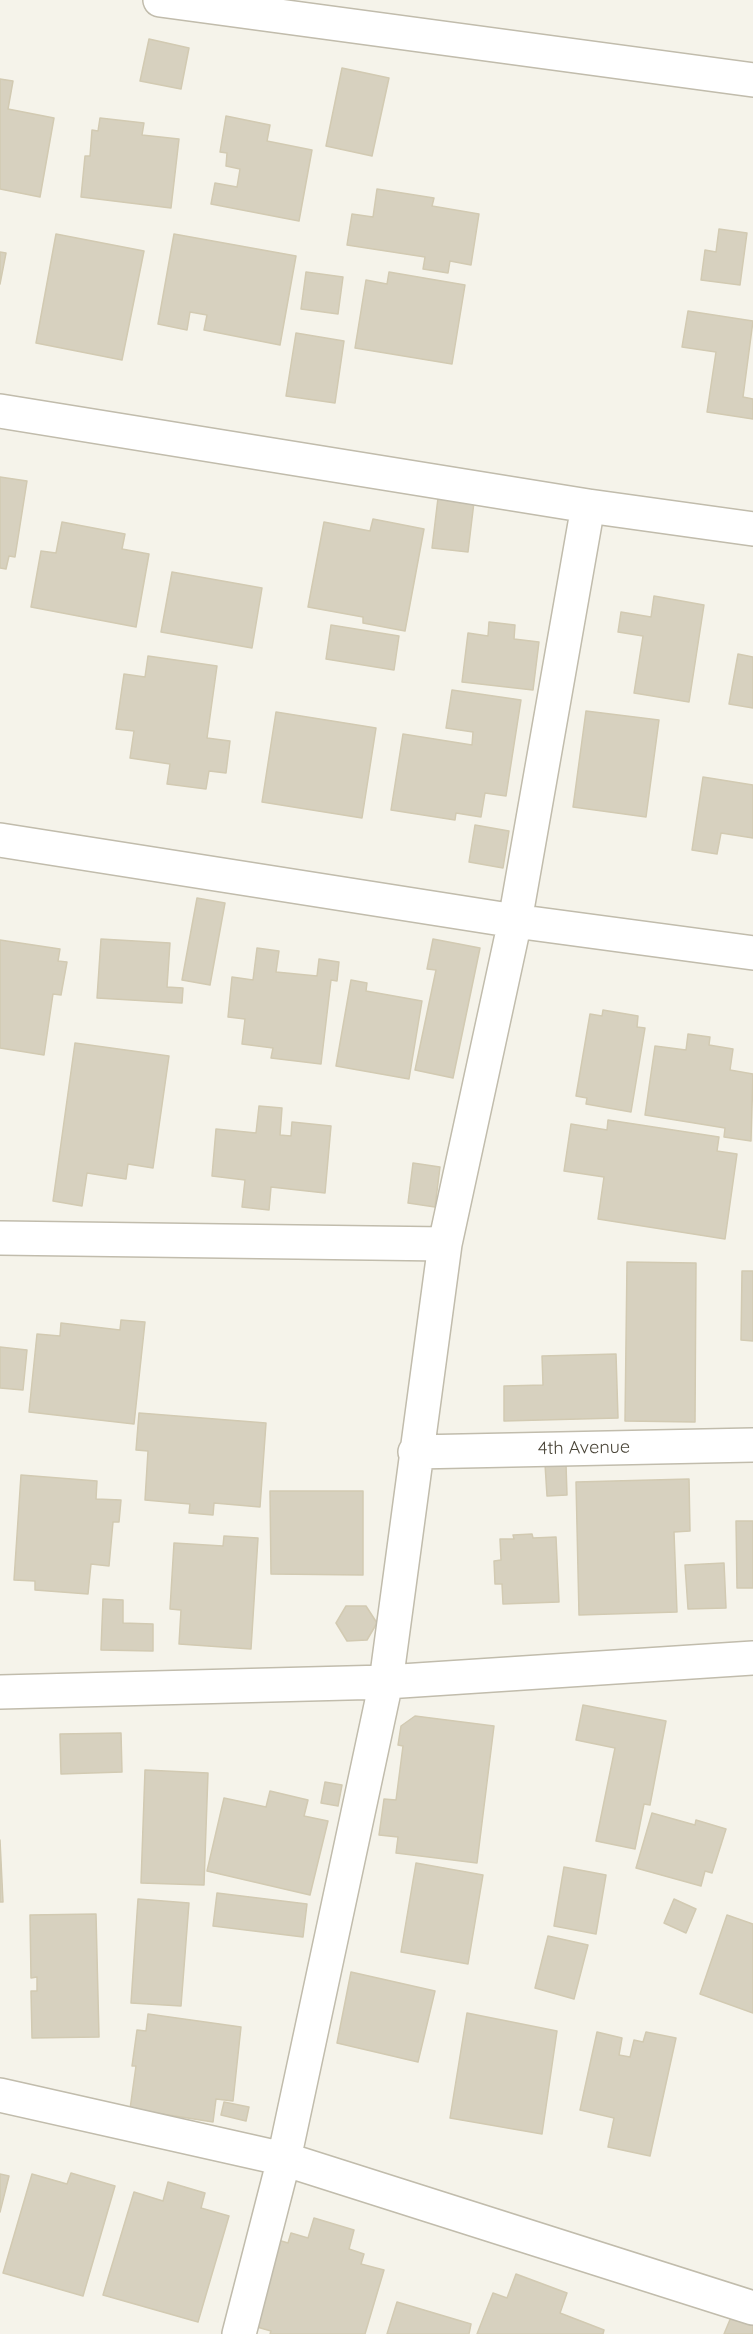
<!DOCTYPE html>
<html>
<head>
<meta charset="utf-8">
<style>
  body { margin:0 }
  canvas { display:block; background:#f5f3ea }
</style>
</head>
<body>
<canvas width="753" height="2334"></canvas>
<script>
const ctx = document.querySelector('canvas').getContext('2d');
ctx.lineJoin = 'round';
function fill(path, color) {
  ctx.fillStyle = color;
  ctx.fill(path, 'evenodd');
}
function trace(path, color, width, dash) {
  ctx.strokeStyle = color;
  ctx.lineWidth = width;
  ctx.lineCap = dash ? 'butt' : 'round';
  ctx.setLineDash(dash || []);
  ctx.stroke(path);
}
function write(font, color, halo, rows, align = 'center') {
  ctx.font = font + ' Quicksand,sans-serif';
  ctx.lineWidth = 4.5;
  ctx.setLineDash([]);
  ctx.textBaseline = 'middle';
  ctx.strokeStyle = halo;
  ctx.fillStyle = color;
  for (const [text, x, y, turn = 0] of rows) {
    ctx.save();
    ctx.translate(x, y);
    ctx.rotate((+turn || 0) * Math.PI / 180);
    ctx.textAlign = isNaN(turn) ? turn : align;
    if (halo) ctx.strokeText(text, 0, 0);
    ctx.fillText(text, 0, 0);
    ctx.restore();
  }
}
const building = new Path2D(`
  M149,39l40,9 -8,41 -41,-8z
  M342,68l47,10 -17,78 -46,-10z
  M0,79l13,2 -5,28 46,9 -14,79 -40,-8z
  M226,116l44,9 -3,16 45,9 -13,71 -88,-17 4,-21 22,4 3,-18 -14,-3 1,-13 -7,-1z
  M100,118l44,5 -2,12 37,4 -8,69 -90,-11 4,-41h5l2,-26 6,1z
  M377,189l57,9 -2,8 47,8 -8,51 -21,-4 -2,12 -25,-4 2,-12 -78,-12 5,-31 21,3z
  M719,229l28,4 -7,52 -39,-5 4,-30 11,2z
  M56,234l88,17 -22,109 -86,-17z
  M174,234l122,22 -16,89 -76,-15 3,-15 -17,-3 -3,18 -29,-6z
  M0,252l6,1 -6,31z
  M306,272l37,5 -5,37 -37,-5z
  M389,272l76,13 -13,79 -97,-16 11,-68 21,4z
  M688,311l65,10 -10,76 10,2v20l-46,-7 9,-60 -34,-5z
  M296,333l48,8 -9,62 -49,-7z
  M0,477l27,4 -12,76 -6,-1 -3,13 -6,-1z
  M438,498l36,4 -6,50 -36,-4z
  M373,519l51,10 -19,102 -42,-8v-6l-55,-10 16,-85 46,9z
  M62,522l63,12 -3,15 27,5 -13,73 -105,-20 10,-56 15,2z
  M172,572l90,16 -10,60 -91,-16z
  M654,596l50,9 -15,97 -55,-9 9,-57 -25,-4 3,-20 30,5z
  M489,622l26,3 -1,14 25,3 -6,48 -71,-8 6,-49 20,3z
  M331,625l68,11 -5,34 -68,-11z
  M738,654l15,3v51l-24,-4z
  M148,656l69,10 -10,72 23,3 -4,32 -17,-2 -3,18 -39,-5 3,-20 -40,-6 4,-27 -18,-2 8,-55 21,3z
  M452,690l69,10 -15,96 -21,-3 -4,24 -25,-4 -1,7 -64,-10 12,-76 69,11 1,-13 -27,-4z
  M586,711l73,9 -13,97 -73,-10z
  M276,712l100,16 -14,90 -100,-16z
  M703,777l50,8v53l-32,-5 -4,21 -25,-4z
  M475,825l34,6 -6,37 -34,-6z
  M197,898l28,5 -15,82 -28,-5z
  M101,939l69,4 -3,44 16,1 -1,15 -85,-5z
  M433,939l47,9 -27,130 -38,-8 21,-100 -9,-1z
  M0,940l60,9 -2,12 9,1 -6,33 -8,-1 -9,61 -44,-7z
  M257,948l22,3 -3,21 41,4 2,-17 20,3 -2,19 -6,-1 -10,84 -50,-6 2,-10 -31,-4 3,-25 -17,-2 4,-40 21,3z
  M351,980l16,3 -1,8 56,10 -13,78 -73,-13z
  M603,1010l35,6 -1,11 8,1 -14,84 -45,-8 1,-6 -11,-2 14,-82 12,2z
  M688,1034l22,3 -1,8 24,4 -3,21 23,4 -2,67 -27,-4 1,-9 -80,-13 10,-69 31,4z
  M75,1043l94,13 -16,112 -25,-4 -2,15 -39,-6 -5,33 -29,-5z
  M259,1106l23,2 -2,27 11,1 1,-14 39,4 -6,67 -54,-6 -2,23 -27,-3 3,-27 -33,-4 4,-47 40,4z
  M608,1120l111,17 -2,14 20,3 -12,85 -127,-20 6,-42 -40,-6 7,-47 36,6z
  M413,1163l27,4 -5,40 -27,-4z
  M627,1262l69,1 -1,159 -70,-1z
  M742,1271h11v70l-12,-1z
  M121,1320l24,2 -11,102 -105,-12 8,-78 23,2 1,-13 59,7z
  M0,1347l27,3 -4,40 -23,-2z
  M616,1354l2,64 -114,3v-35l39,-1 -1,-29z
  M139,1413l127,10 -6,84 -46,-4 -1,12 -24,-2 1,-9 -45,-4 3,-49 -12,-1z
  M545,1464h21l1,31 -20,1z
  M21,1475l76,6 -1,18 25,1 -2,22h-6l-4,44 -18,-2 -3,30 -53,-4v-9l-21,-1z
  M689,1479l1,52 -16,1 3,80 -98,3 -3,-133z
  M270,1491h93v84l-92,-1z
  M736,1521h17v67h-16z
  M532,1534l1,4 23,-1 3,65 -56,2 -1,-20h-7l-1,-23 7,-1 -1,-21h14l-1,-4z
  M224,1536l34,2 -7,111 -72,-5 2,-34 -11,-1 4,-66 49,3z
  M724,1563l2,45 -38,1 -3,-44z
  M103,1599l20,1v23l30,1v27l-52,-1z
  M346,1606h20l11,17 -10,17 -20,1 -11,-18z
  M583,1705l83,16 -16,84 -6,-1 -9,45 -39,-8 19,-93 -39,-8z
  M415,1716l79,10 -17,137 -81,-10 2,-16 -19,-2 5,-36 12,1 7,-54 -5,-1 3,-19z
  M121,1733l1,39 -61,2 -1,-40z
  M145,1770l63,3 -4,112 -63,-2z
  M325,1782l17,3 -4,21 -17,-3z
  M270,1791l38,9 -4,16 24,5 -18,74 -103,-24 17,-73 42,9z
  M652,1813l43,12 1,-5 30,9 -14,44 -7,-2 -4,15 -65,-18z
  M0,1840l3,62h-3z
  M416,1863l67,12 -15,89 -67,-12z
  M564,1867l42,8 -10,59 -42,-8z
  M217,1893l90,11 -4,33 -90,-11z
  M138,1899l51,4 -8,103 -50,-3z
  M674,1899l22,10 -10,24 -22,-10z
  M96,1914l3,123 -67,1 -1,-47h6v-14l-6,1 -1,-63z
  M727,1915l26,9v89l-53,-19z
  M548,1936l40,9 -14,54 -39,-11z
  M351,1972l84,19 -17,71 -81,-19z
  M467,2013l90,18 -15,103 -92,-16z
  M148,2014l93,13 -8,74 -17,-2 -3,23 -83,-13 6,-43h-4l5,-36 9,1z
  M597,2032l25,6 -3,17 11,2 4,-17 9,2 3,-10 30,6 -26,118 -42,-9 6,-29 -34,-8z
  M224,2102l25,5 -3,14 -25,-6z
  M71,2173l44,13 -32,110 -80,-23 29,-99 35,10z
  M0,2174l9,2 -9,36z
  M168,2182l37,11 -4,15 28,8 -31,106 -95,-27 31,-103 29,9z
  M314,2218l40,12 -5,19 15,5 -3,10 23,6 -19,64h-95l1,-3 -28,-8 25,-86 20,6 3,-10 17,5z
  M516,2274l51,19 -7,20 44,17 -1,4h-126l16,-41 14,5z
  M397,2302l74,22 -2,10h-82z
  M734,2310l19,8v16h-29z`);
fill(building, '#d7d1bf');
trace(building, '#d2cab2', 1.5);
const street = new Path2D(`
  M160,0l593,80
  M0,411l588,95 165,23
  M0,840l515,81 238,32
  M0,1238l445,6
  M415,1452l338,-7
  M0,1692l386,-10 367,-24
  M0,2095l284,64 469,149
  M239,2334l45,-175 102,-477 59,-438 70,-323 73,-415`);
trace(street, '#c1bcac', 36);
trace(street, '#fff', 33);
write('18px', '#4a4538', '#fff', [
  ["4th Avenue",584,1448,-1]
]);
</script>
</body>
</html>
